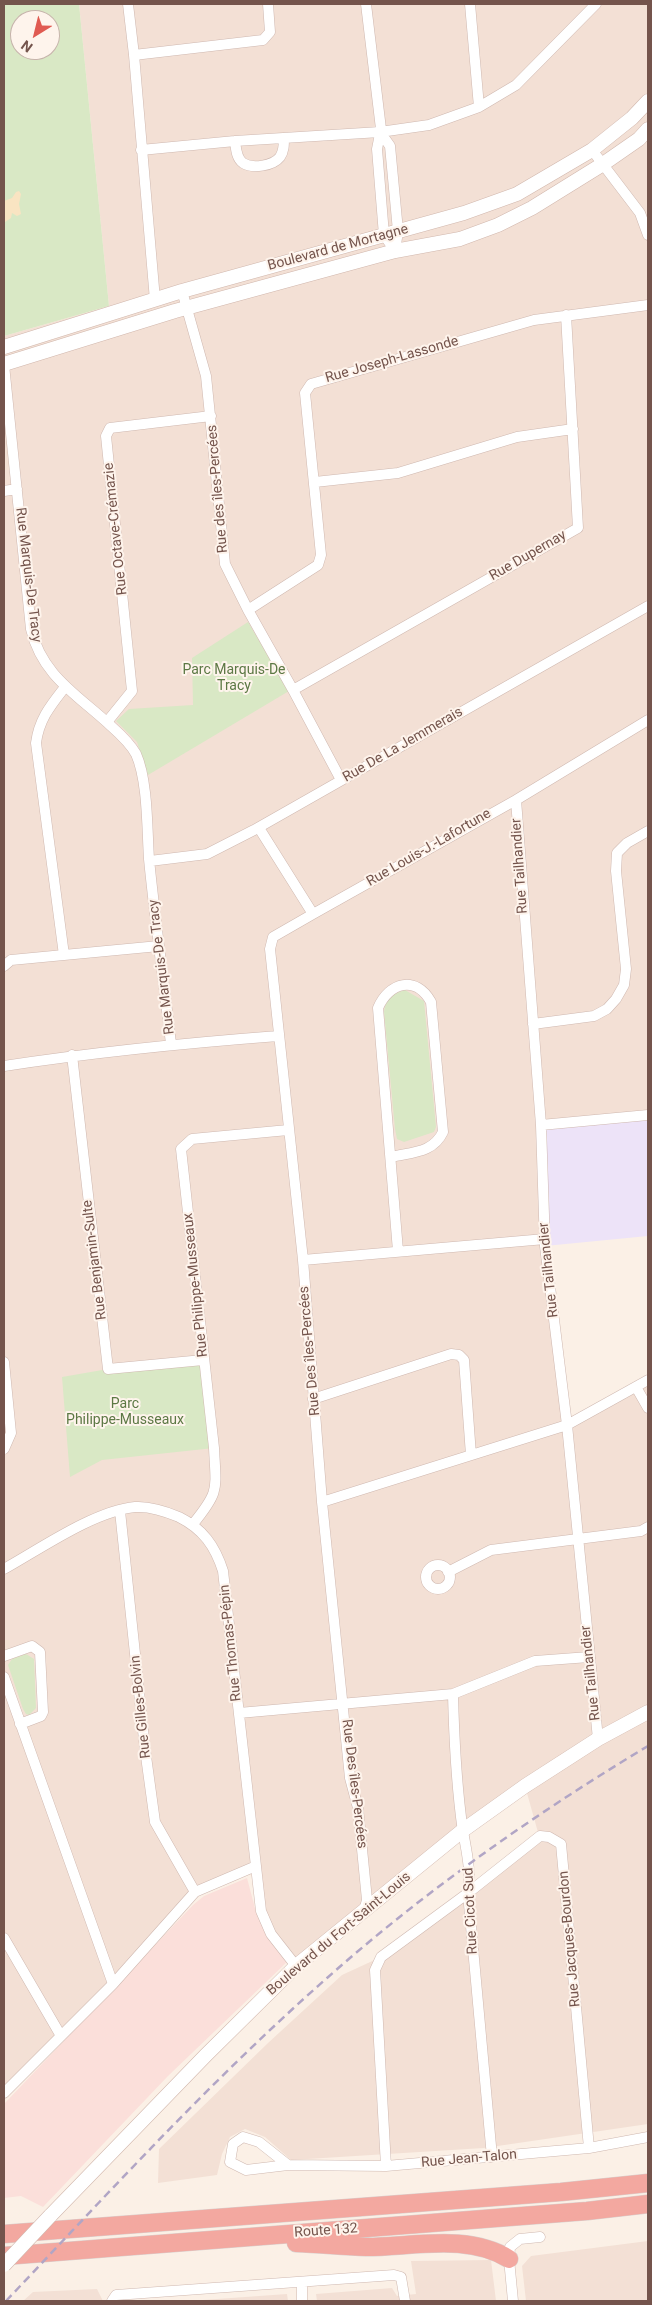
<!DOCTYPE html>
<html>
<head>
<meta charset="utf-8">
<style>
  body { margin:0 }
  #map { position:relative; width:652px; height:2305px; overflow:hidden; background:#fbf0e6; font-family:Roboto,sans-serif }
  canvas { display:block }
  .frame { position:absolute; inset:0; border:5px solid #74544c; pointer-events:none }
  .north { position:absolute; left:10px; top:10px; width:50px; height:50px; box-sizing:border-box; background:#fef4ec; border:1px solid #c7b4ac; border-radius:50%; rotate:216deg; font-size:14px; font-weight:700; line-height:20px; text-align:center; color:#74544c }
  .north::after { content:''; display:block; margin:auto; width:18px; height:22px; background:#e05a51; clip-path:polygon(50% 0,100% 100%,50% 72%,0 100%) }
</style>
</head>
<body>
<div id="map">
<canvas width="652" height="2305"></canvas>
<div class="frame"></div>
<div class="north">N</div>
</div>
<script>
const ctx = document.querySelector('canvas').getContext('2d');
ctx.lineJoin = 'round';
function fill(path, color) {
  ctx.fillStyle = color;
  ctx.fill(path, 'evenodd');
}
function trace(path, color, width, dash) {
  ctx.strokeStyle = color;
  ctx.lineWidth = width;
  ctx.lineCap = dash ? 'butt' : 'round';
  ctx.setLineDash(dash || []);
  ctx.stroke(path);
}
function write(font, color, halo, rows, align = 'center') {
  ctx.font = font + ' Roboto,sans-serif';
  ctx.lineWidth = 4;
  ctx.setLineDash([]);
  ctx.textBaseline = 'middle';
  ctx.strokeStyle = halo;
  ctx.fillStyle = color;
  for (const [text, x, y, turn = 0] of rows) {
    ctx.save();
    ctx.translate(x, y);
    ctx.rotate((+turn || 0) * Math.PI / 180);
    ctx.textAlign = isNaN(turn) ? turn : align;
    if (halo) ctx.strokeText(text, 0, 0);
    ctx.fillText(text, 0, 0);
    ctx.restore();
  }
}
fill(new Path2D(`
  M79,4h569v1111l-107,10 21,297 86,-43v745l-164,24 -193,12 -26,-23 -20,-8 -15,8 -8,17 -5,21 -59,8 1,-34 109,-106 74,-68 39,-18 158,-121 -14,-50 -229,180 -25,-32 -15,-68 -61,26 -191,201v-1757l105,-30z
  M648,2241v60h-122l-4,-35 9,-10z
  M491,2260l5,41h-179l-1,-7 76,-6 5,8 19,-2 -5,-33z
  M97,2289l6,12h-80l10,-9z
  M287,2294l1,7h-99z`), '#f3e0d5');
fill(new Path2D(`
  M247,1878l9,34 31,50 -119,114 -125,131 -22,-11 -17,2v-94l189,-199 11,-9z`), '#fbdfda');
fill(new Path2D(`
  M648,1115v121l-103,10 -4,-121z`), '#ede3f8');
fill(new Path2D(`
  M4,4h75l30,302 -105,30zM20,20h30v30h-30z
  M248,622l41,69 -141,84 -11,-33 -21,-21 13,-12 64,-4 -1,-47z
  M405,990l19,11 12,126 -2,5 -30,10 -7,-3 -2,-10 -11,-117c2,-14 8,-18 21,-22z
  M203,1360l11,88 -112,12 -32,17 -8,-100 46,-8z
  M26,1654l8,5 2,49 -7,7 -3,-1 -3,-5 -15,-44 4,-6z`), '#d9e8c5');
fill(new Path2D(`
  M16,192l3,-1 2,3 -2,10 2,10 -4,2 -5,-3 -1,5 -6,4 -1,-21 8,-3z`), '#f9e4c2');
const street = new Path2D(`
  M128,4l6,51 21,245
  M366,4l15,125 -4,20 7,86 11,16
  M470,4l9,103
  M134,55l129,-15 7,-8 -2,-28
  M380,132l10,14 8,85 -3,20
  M235,141c1,7 1,17 8,22 9,6 30,3 37,-6 4,-6 4,-12 4,-19
  M141,150l94,-9 145,-9 49,-7 50,-18 37,-22 80,-81
  M592,150l48,63 8,22
  M182,291l24,85 19,188 23,46 45,80 48,90
  M4,365l27,264c11,47 47,66 80,97 9,8 19,17 25,28 12,27 11,75 13,105 6,62 15,123 22,185
  M315,482l83,-9 119,-36 56,-8
  M4,491l13,-2
  M248,610l70,-45 3,-10 -16,-162 6,-9 223,-64 114,-15
  M293,690l285,-162 -12,-213
  M107,722l25,-31 -26,-255 4,-8 101,-12
  M516,800l25,325 4,121 22,179 31,314
  M259,828l54,86 -40,23 -3,12 33,311 19,242 28,276 8,30 9,92 -3,11
  M150,861l57,-7 47,-24 394,-224
  M313,914l203,-114 132,-80
  M64,955l-28,-212c3,-24 15,-38 29,-56
  M4,966l7,-6 148,-14
  M533,1024l61,-8 13,-7 9,-10 8,-14 2,-16 -10,-98 1,-18 10,-10 21,-12
  M72,1055l36,314 95,-9
  M4,1066c91,-14 182,-23 274,-30
  M541,1125l107,-10
  M391,1157c21,-5 42,-4 52,-25l-12,-130c-15,-27 -42,-20 -53,6l20,243
  M303,1260l242,-21
  M4,1362l7,71 -7,16
  M636,1387l12,21
  M313,1399l138,-45 8,1 5,5 7,95
  M322,1502l245,-77 81,-45
  M120,1511l25,238 10,73 40,70
  M193,1524c27,-33 23,-34 21,-76l-33,-299 11,-10 96,-9
  M426 1577a12 12 0 1 1 24 0a12 12 0 1 1-24 0Z
  M4,1569c36,-20 90,-58 131,-62 15,-1 30,4 44,10 24,12 36,29 44,54l38,340 10,23 25,32
  M448,1572l43,-22 150,-19 7,-4
  M4,1656l28,-10 8,6 3,60 -2,4 -21,8
  M4,1677l109,307
  M453,1694c1,41 3,82 8,123 3,27 11,48 7,76l24,264
  M239,1713l214,-19 82,-33 54,-4
  M4,1938l57,98
  M4,2093l109,-109 82,-92 61,-26
  M288,2165l-29,-23 -16,-5 -10,7 -3,18 16,8 42,-5 98,1 203,-18 59,-11
  M386,2166l-11,-196 6,-13 87,-64 72,-57 9,1 12,7 28,304
  M302,2282v19
  M112,2301l4,-6 278,-20 7,2 4,24
  M513,2301l-4,-42 1,-12 10,-8 20,-2`);
const secondary = new Path2D(`
  M4,347l178,-56 282,-78 53,-19 75,-44 40,-32 16,-17
  M4,364l171,-53 220,-60 65,-12 38,-14 34,-17 71,-44 36,-25 9,-10
  M50,2216l156,-161 90,-89 166,-135 63,-45 73,-47 50,-27`);
const highway = new Path2D(`
  M4,2234l557,-42 87,-9
  M296,2243c23,1 47,3 70,4 46,0 102,-14 143,12
  M4,2256l583,-45 61,-7`);
trace(street, '#cfb8b0', 11);
trace(secondary, '#d1b7ad', 15);
trace(highway, '#d8cfcd', 19);
trace(street, '#fff', 10);
trace(secondary, '#fff', 14);
trace(highway, '#f3a8a0', 18);
trace(new Path2D(`
  M6,2301c107,-113 212,-228 329,-330 97,-85 203,-159 313,-225`), '#b1a5c5', 2.5, [8, 5]);
const secondaryBridge = new Path2D(`
  M4,2265l46,-49`);
trace(secondaryBridge, '#d1b7ad', 15, []);
trace(secondaryBridge, '#fff', 14);
write('14px', '#74544c', '#fef4ec', [
  ["Boulevard de Mortagne",338,248,-15],
  ["Rue Joseph-Lassonde",392,360,-16],
  ["Rue des îles-Percées",218,489,-95],
  ["Rue Octave-Crémazie",116,529,-96],
  ["Rue Dupernay",528,556,-30],
  ["Rue Marquis-De Tracy",28,575,83],
  ["Rue De La Jemmerais",403,745,-30],
  ["Rue Louis-J.-Lafortune",429,848,-30],
  ["Rue Tailhandier",520,866,-94],
  ["Rue Marquis-De Tracy",162,967,-97],
  ["Rue Benjamin-Sulte",95,1260,-97],
  ["Rue Tailhandier",549,1270,-96],
  ["Rue Philippe-Musseaux",196,1285,-96],
  ["Rue Des îles-Percées",310,1351,-95],
  ["Rue Thomas-Pépin",231,1643,-96],
  ["Rue Tailhandier",591,1673,-96],
  ["Rue Gilles-Bolvin",141,1707,-96],
  ["Rue Des îles-Percées",354,1784,83],
  ["Rue Cicot Sud",471,1911,-93],
  ["Boulevard du Fort-Saint-Louis",339,1934,-40],
  ["Rue Jacques-Bourdon",570,1939,-95],
  ["Rue Jean-Talon",469,2159,-5],
  ["Route 132",326,2231,-4]
]);
write('14px', '#5c7844', '#fef4ec', [
  ["Parc Marquis-De",234,670],
  ["Tracy",234,686],
  ["Parc",125,1404],
  ["Philippe-Musseaux",125,1420]
]);
</script>
</body>
</html>
